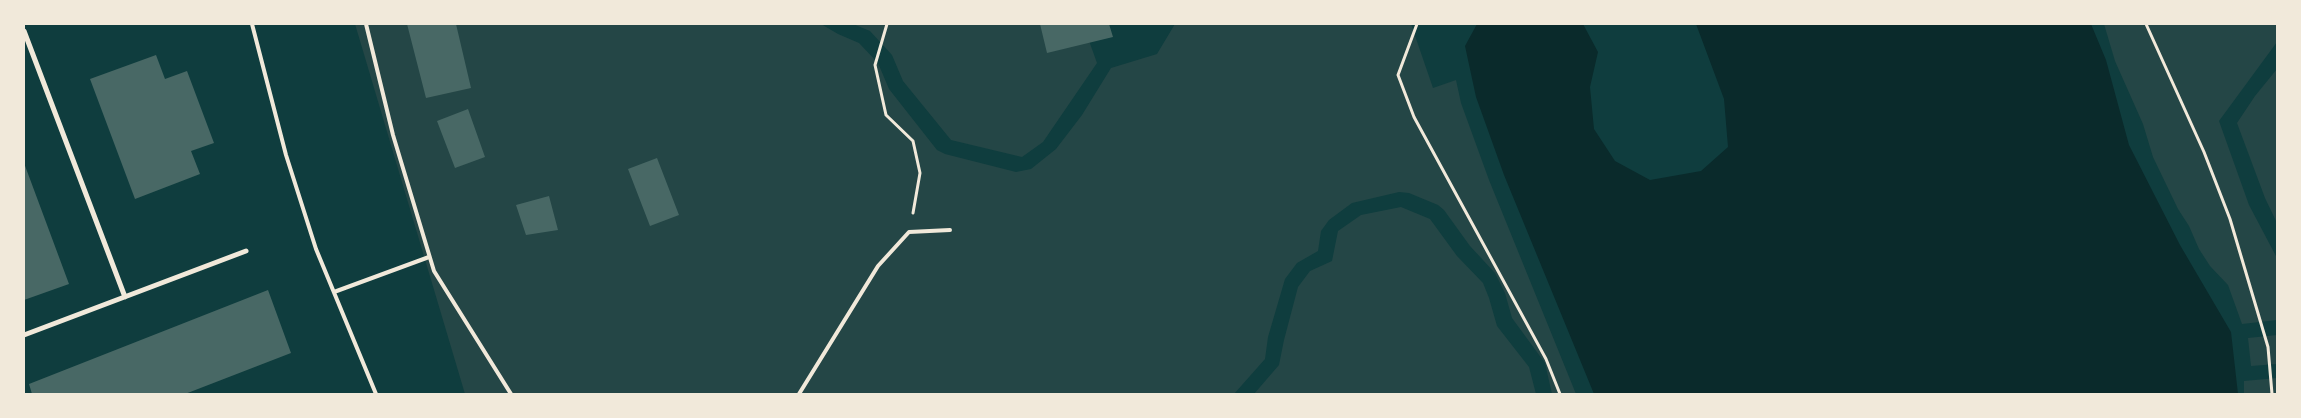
<!DOCTYPE html>
<html>
<head>
<meta charset="utf-8">
<style>
  body { margin:0 }
  #map { position:relative; width:2301px; height:418px; overflow:hidden; background:#0f3d3e; font-family:Ubuntu,sans-serif }
  canvas { display:block }
  .frame { position:absolute; inset:0; border:25px solid #f1e9da; pointer-events:none }
</style>
</head>
<body>
<div id="map">
<canvas width="2301" height="418"></canvas>
<div class="frame"></div>
</div>
<script>
const ctx = document.querySelector('canvas').getContext('2d');
ctx.lineJoin = 'round';
function fill(path, color) {
  ctx.fillStyle = color;
  ctx.fill(path, 'evenodd');
}
function trace(path, color, width, dash) {
  ctx.strokeStyle = color;
  ctx.lineWidth = width;
  ctx.lineCap = dash ? 'butt' : 'round';
  ctx.setLineDash(dash || []);
  ctx.stroke(path);
}
fill(new Path2D(`
  M355,24h466l17,10 21,9 19,20 11,26 48,61 8,4 71,18 15,-3 25,-20 26,-34 29,-47 46,-14 18,-30h236l22,64 23,-8 5,23 28,77 87,214h-24l-7,-31 -33,-45 -7,-25 -10,-20 -25,-27 -26,-36 -6,-5 -29,-12 -10,-1 -47,11 -23,17 -8,11 -3,20 -21,12 -12,16 -17,58 -3,22 -31,35h-769z
  M853,24h230l14,39 -54,79 -21,15 -71,-17 -48,-59 -11,-26 -22,-24z
  M2104,24h173v18l-58,79 30,84 28,53v62l-35,4 -14,-39 -18,-19 -11,-17 -10,-23 -11,-17 -25,-52 -10,-33 -28,-63z
  M2277,69v154l-12,-25 -28,-75 18,-27z
  M1401,207l29,12 27,37 26,27 6,15 8,28 32,41 7,27h-282l25,-29 5,-25 14,-53 12,-16 22,-10 6,-30 23,-16z
  M2277,335v29l-26,2 -3,-28z
  M2277,378v16h-33v-13z`), '#244646');
fill(new Path2D(`
  M1477,24h106l15,28 -8,35 4,42 21,32 35,19 51,-9 27,-24 -4,-48 -28,-75h395l15,36 23,85 51,100 51,87 7,62h-644l-90,-219 -28,-78 -11,-51z`), '#0a2a2b');
fill(new Path2D(`
  M407,24h49l15,64 -45,10z
  M1040,24h69l4,13 -66,16z
  M156,55l9,24 22,-8 27,72 -23,8 9,23 -65,25 -45,-120z
  M468,109l17,48 -30,11 -18,-47z
  M657,158l22,57 -29,11 -22,-57z
  M24,163l45,121 -45,16z
  M549,196l9,34 -32,5 -10,-30z
  M268,290l23,63 -106,41h-153l-3,-10z`), '#486865');
trace(new Path2D(`
  M887,24l-12,41 11,50 27,26 7,32 -7,40
  M1417,24l-19,51 16,42 132,242 14,35
  M2146,24l58,128 26,67 38,128 4,47`), '#f1e9da', 3);
trace(new Path2D(`
  M252,24l34,131 30,94 60,145
  M366,24l27,111 41,136 77,123
  M334,292l95,-35
  M799,394l79,-128 31,-34 41,-2`), '#f1e9da', 4);
trace(new Path2D(`
  M24,31l101,266
  M24,335l222,-84`), '#f1e9da', 5);
</script>
</body>
</html>
